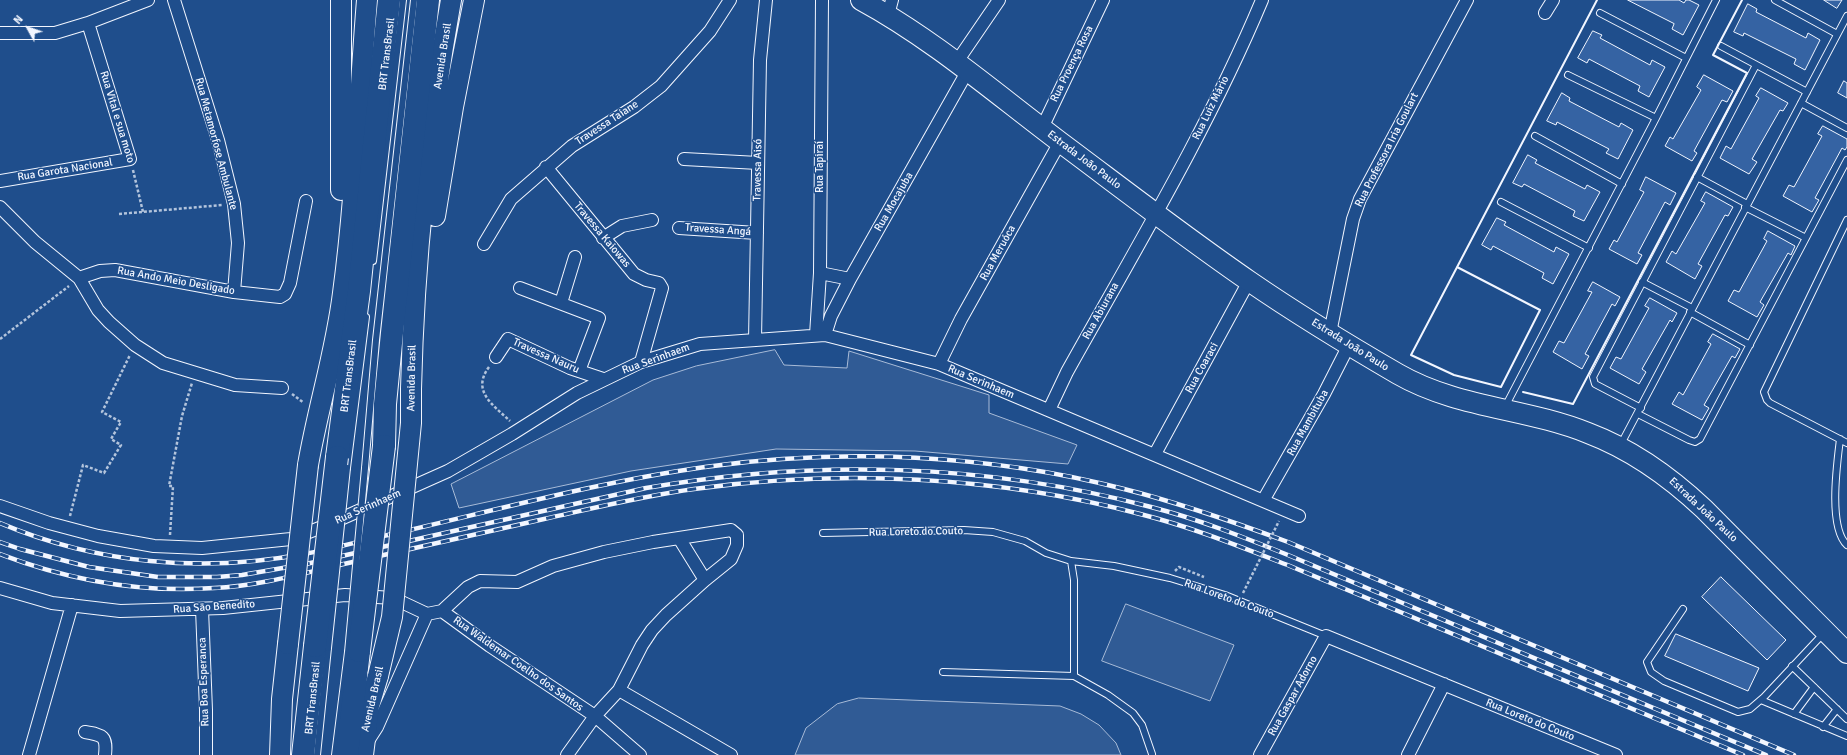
<!DOCTYPE html>
<html>
<head>
<meta charset="utf-8">
<style>
  body { margin:0 }
  #map { position:relative; width:1847px; height:755px; overflow:hidden; background:#1f4e8c; font-family:Signika,sans-serif }
  canvas { display:block }
  .north { position:absolute; left:8px; top:8px; width:40px; height:40px; -webkit-text-stroke:3px #1f4e8c; paint-order:stroke; rotate:310deg; font-size:11px; font-weight:700; line-height:16px; text-align:center; color:#f2f6ff }
  .north::after { content:''; display:block; margin:auto; width:14px; height:18px; background:#f2f6ff; clip-path:polygon(50% 0,100% 100%,50% 72%,0 100%) }
</style>
</head>
<body>
<div id="map">
<canvas width="1847" height="755"></canvas>
<div class="north">N</div>
</div>
<script>
const ctx = document.querySelector('canvas').getContext('2d');
ctx.lineJoin = 'round';
function fill(path, color) {
  ctx.fillStyle = color;
  ctx.fill(path, 'evenodd');
}
function trace(path, color, width, dash) {
  ctx.strokeStyle = color;
  ctx.lineWidth = width;
  ctx.lineCap = dash ? 'butt' : 'round';
  ctx.setLineDash(dash || []);
  ctx.stroke(path);
}
function write(font, color, halo, rows, align = 'center') {
  ctx.font = font + ' Signika,sans-serif';
  ctx.lineWidth = 3;
  ctx.setLineDash([]);
  ctx.textBaseline = 'middle';
  ctx.strokeStyle = halo;
  ctx.fillStyle = color;
  for (const [text, x, y, turn = 0] of rows) {
    ctx.save();
    ctx.translate(x, y);
    ctx.rotate((+turn || 0) * Math.PI / 180);
    ctx.textAlign = isNaN(turn) ? turn : align;
    if (halo) ctx.strokeText(text, 0, 0);
    ctx.fillText(text, 0, 0);
    ctx.restore();
  }
}
const built = new Path2D(`
  M775,350l9,15 63,3 2,-17 140,44v18l88,32 -9,19 -153,-13 -139,-2 -145,22 -172,37 -8,-24 202,-104 43,-14z
  M1126,604l108,41 -24,56 -108,-40z
  M859,698l201,8 21,8 18,11 17,18 5,12h-326l11,-27 31,-24z`);
fill(built, '#305b95');
trace(built, '#a8bbd7', 1);
const building = new Path2D(`
  M1628,0h51l5,3 2,-3h3l10,5 -16,30 -11,-6 2,-5z
  M1824,0h18l-5,8z
  M1748,4l9,5 -1,3 50,26 2,-5 12,7 -15,30 -11,-6 2,-5 -52,-26 -1,3 -9,-4z
  M1593,31l9,4 -2,3 50,27 2,-5 13,7 -16,30 -11,-6 2,-5 -51,-27 -2,4 -9,-5z
  M1704,75l29,16 -6,11 -5,-2 -28,51 3,2 -5,8 -27,-15 5,-9 3,2 28,-49 -4,-3z
  M1844,81l3,2v15l-9,-5z
  M1761,88l27,15 -5,8 -3,-1 -28,49 5,3 -8,12 -29,-16 6,-12 5,3 28,-51 -3,-2z
  M1562,93l8,5 -1,3 50,26 2,-4 12,7 -15,29 -12,-6 3,-4 -52,-27 -1,3 -9,-4z
  M1823,126l24,13v8l-2,3 -3,-2 -27,50 4,2 -7,12 -29,-16 6,-11 5,2 28,-51 -4,-2z
  M1528,155l9,5 -2,3 50,26 2,-4 13,7 -16,29 -11,-5 2,-5 -51,-27 -2,3 -9,-4z
  M1646,177l30,16 -6,12 -5,-3 -27,51 4,2 -5,9 -28,-15 5,-9 3,2 27,-50 -4,-2z
  M1706,192l27,15 -5,9 -3,-1 -27,49 4,2 -7,13 -29,-17 6,-11 4,3 29,-51 -4,-2z
  M1497,218l9,4 -2,3 50,27 2,-5 13,7 -16,30 -11,-6 2,-5 -51,-27 -2,4 -9,-5z
  M1768,231l27,15 -4,9 -3,-2 -28,49 4,3 -7,12 -29,-16 6,-11 5,2 28,-51 -3,-2z
  M1593,282l27,15 -5,9 -3,-2 -27,50 4,2 -7,13 -29,-17 6,-11 5,2 28,-51 -4,-1z
  M1650,298l27,15 -5,9 -2,-2 -28,49 4,3 -7,12 -29,-16 6,-11 5,2 28,-51 -4,-2z
  M1713,334l27,15 -5,9 -3,-2 -28,49 5,3 -7,12 -30,-16 7,-12 4,3 28,-51 -3,-2z
  M1721,577l65,63 -19,20 -65,-63z
  M1676,634l83,34 -11,23 -83,-35z`);
fill(building, '#3563a3');
trace(building, '#f2f6ff', 1);
const service = new Path2D(`
  M1775,0l62,34
  M1600,13l86,45
  M1721,46l86,46
  M1568,75l88,43
  M1801,103l46,25
  M1535,136l87,48
  M1697,177l50,27
  M1501,202l88,46
  M1745,207l61,31
  M1847,220l-83,172 3,8 3,3 77,40
  M373,261l30,-261
  M1642,282l50,26
  M1690,312l60,33
  M1505,407l151,-289 60,-118
  M1641,408l-46,-24 -2,-7 163,-312
  M1638,414l51,26 6,2 5,-3 147,-279
  M1840,439c-3,25 -12,88 7,106
  M1621,444l226,-428
  M347,468l19,-151
  M365,468l11,-128 38,-340
  M823,533l141,-3 29,2 32,9 21,12 25,8 43,5 56,12 55,17 101,41
  M1071,561l3,19v96
  M1683,609l-36,53 4,10 13,9 74,31 12,-3 14,-12 59,-63
  M1792,666l55,53
  M943,672l131,4 34,19 25,18 9,12 10,29
  M1761,700l86,36
  M1794,714l20,-27
  M1823,727l14,-18
  M317,755l11,-107
  M335,755l13,-103`);
const minor = new Path2D(`
  M174,0l44,140 16,64 4,39 -4,49
  M1545,13l8,-13
  M888,15l4,-15
  M0,33h55l33,-10 60,-23
  M956,63l43,-63
  M1042,128l61,-128
  M684,159l74,4
  M546,167l88,107 12,6 13,3 3,5 -21,74
  M0,181l130,-22 -42,-136
  M0,207l35,35 44,36 21,-7 15,-1 119,22 46,5 5,-3 5,-11 16,-82
  M679,228l78,5
  M603,238l19,-12 30,-6
  M484,244l27,-45 61,-53 62,-39 27,-21 49,-55 20,-31
  M820,273l30,6
  M79,278l19,32 11,12 26,23 28,18 72,22 47,3
  M520,288l79,30 -20,53
  M561,303l14,-46
  M1330,333l23,-114 7,-20 107,-199
  M816,335l4,-62 2,-273
  M825,335l6,-19 19,-37 117,-207
  M755,340l5,-280 6,-60
  M496,357l12,-18 62,29 33,11
  M939,364l22,-45 99,-177
  M1049,410l18,-38c68,-122 141,-243 195,-372
  M1155,454l94,-173
  M1264,499l60,-105 25,-49
  M0,506l49,17 49,13 56,10 48,2 89,-9 36,-14 121,-54 64,-37 65,-41 64,-31 59,-18 125,-9 114,29 360,152
  M679,538l26,42
  M0,588l52,15 68,8 103,-3 122,-13 48,3 34,16
  M202,609l4,101v45
  M442,611l48,35 105,70 45,39
  M427,614l15,-3 26,-24 12,-6 37,1 36,-16 51,-14 49,-10 78,-12 6,5v10l-6,14 -26,21 -39,35 -14,15 -10,15 -23,45 -24,26 -28,39
  M619,690l112,65
  M85,732c18,3 22,4 20,23
  M368,741l9,-14 50,-113
  M29,755l43,-150
  M1260,755l66,-119 290,119
  M1408,755l36,-71`);
const primary = new Path2D(`
  M861,0c72,39 135,94 199,142 63,47 125,95 189,139 48,33 99,64 149,93 59,34 128,34 190,59 45,17 82,44 116,76l143,144
  M341,190v-190
  M435,216l18,-109 21,-107
  M411,389c3,-130 17,-261 40,-389
  M308,465c10,-58 28,-114 35,-172 13,-97 16,-195 24,-293
  M280,755l2,-56 6,-55
  M363,755l6,-49 9,-30`);
const motorway = new Path2D(`
  M384,446l1,-42 7,-71 36,-333
  M337,457l22,-166 30,-291
  M303,755l12,-109
  M347,755l12,-104`);
trace(service, '#f2f6ff', 8);
trace(minor, '#f2f6ff', 14);
trace(primary, '#f2f6ff', 22);
trace(motorway, '#f2f6ff', 24);
trace(new Path2D(`
  M133,170l10,42
  M119,214l103,-9
  M0,339l69,-53
  M489,367c-18,24 4,38 21,54
  M292,394l12,9
  M70,516l13,-51 21,8 17,-28 -10,-6 10,-17 -19,-10 28,-57
  M170,535l3,-49h-4l13,-70 10,-33
  M1175,571l4,-4 25,10`), '#b3c4dc', 2.5, [3, 2]);
trace(service, '#1f4e8c', 6);
trace(minor, '#1f4e8c', 12);
trace(primary, '#1f4e8c', 20);
trace(motorway, '#1f4e8c', 22);
const rail = new Path2D(`
  M0,523c97,41 202,50 304,31 29,-5 56,-13 84,-19 105,-24 210,-53 317,-68 139,-19 283,-13 419,22 56,14 110,33 164,53l506,213
  M0,542l20,7 69,18 69,10h59l25,-2 64,-11 340,-76c168,-29 340,-25 505,19 47,12 92,30 137,48l478,200
  M0,554c68,26 141,39 214,34 47,-2 97,-17 143,-27 62,-14 125,-28 187,-42 50,-11 99,-23 150,-30 147,-20 302,-13 446,25 52,13 101,33 150,52l453,189`);
trace(rail, '#f2f6ff', 4.5);
trace(rail, '#1f4e8c', 3, [9]);
const serviceBridge = new Path2D(`
  M328,648l19,-180
  M348,652l17,-184`);
const primaryBridge = new Path2D(`
  M288,644l20,-179
  M378,676l14,-59 19,-194v-34`);
const motorwayBridge = new Path2D(`
  M315,646l22,-189
  M359,651l25,-205`);
trace(serviceBridge, '#f2f6ff', 8, []);
trace(primaryBridge, '#f2f6ff', 22, []);
trace(motorwayBridge, '#f2f6ff', 24, []);
trace(new Path2D(`
  M1243,593l36,-72`), '#b3c4dc', 2.5, [3, 2]);
trace(serviceBridge, '#1f4e8c', 6);
trace(primaryBridge, '#1f4e8c', 20);
trace(motorwayBridge, '#1f4e8c', 22);
trace(new Path2D(`
  M1457,267l83,43 -39,77 -47,-12 -43,-20 186,-355
  M1523,392l50,12 174,-331 -34,-18 29,-55`), '#f2f6ff', 2);
write('11px', '#f2f6ff', '#1f4e8c', [
  ["BRT TransBrasil",387,54,-83],
  ["Avenida Brasil",443,56,-81],
  ["Rua Proença Rosa",1072,64,-64],
  ["Rua Luiz Mário",1211,108,-64],
  ["Rua Vital e sua moto",117,117,73],
  ["Travessa Taiane",607,123,-33],
  ["Rua Metamorfose Ambulante",216,144,75],
  ["Rua Professora Iria Goulart",1387,150,-63],
  ["Estrada João Paulo",1084,160,37],
  ["Rua Tapiraí",820,167,-90],
  ["Rua Garota Nacional",65,170,-9],
  ["Travessa Aisó",758,170,-89],
  ["Rua Mocajuba",894,202,-60],
  ["Travessa Angá",718,230,4],
  ["Travessa Kaiowas",602,235,50],
  ["Rua Meruóca",998,253,-61],
  ["Rua Ando Meio Desligado",176,281,10],
  ["Rua Abiurana",1101,311,-61],
  ["Estrada João Paulo",1350,345,32],
  ["Travessa Nauru",546,356,24],
  ["Rua Serinhaem",656,359,-20],
  ["Rua Coaraci",1202,368,-61],
  ["BRT TransBrasil",349,376,-83],
  ["Avenida Brasil",412,378,-89],
  ["Rua Serinhaem",981,382,23],
  ["Rua Mambituba",1308,423,-61],
  ["Rua Serinhaem",368,507,-24],
  ["Estrada João Paulo",1703,510,43],
  ["Rua Loreto do Couto",916,532,-1],
  ["Rua Loreto do Couto",1229,599,20],
  ["Rua Sāo Benedito",214,607,-4],
  ["Rua Waldemar Coelho dos Santos",518,664,35],
  ["Rua Boa Esperanca",204,682,-92],
  ["Rua Gaspar Adorno",1293,696,-61],
  ["BRT TransBrasil",313,698,-84],
  ["Avenida Brasil",373,699,-77],
  ["Rua Loreto do Couto",1530,720,22]
]);
</script>
</body>
</html>
